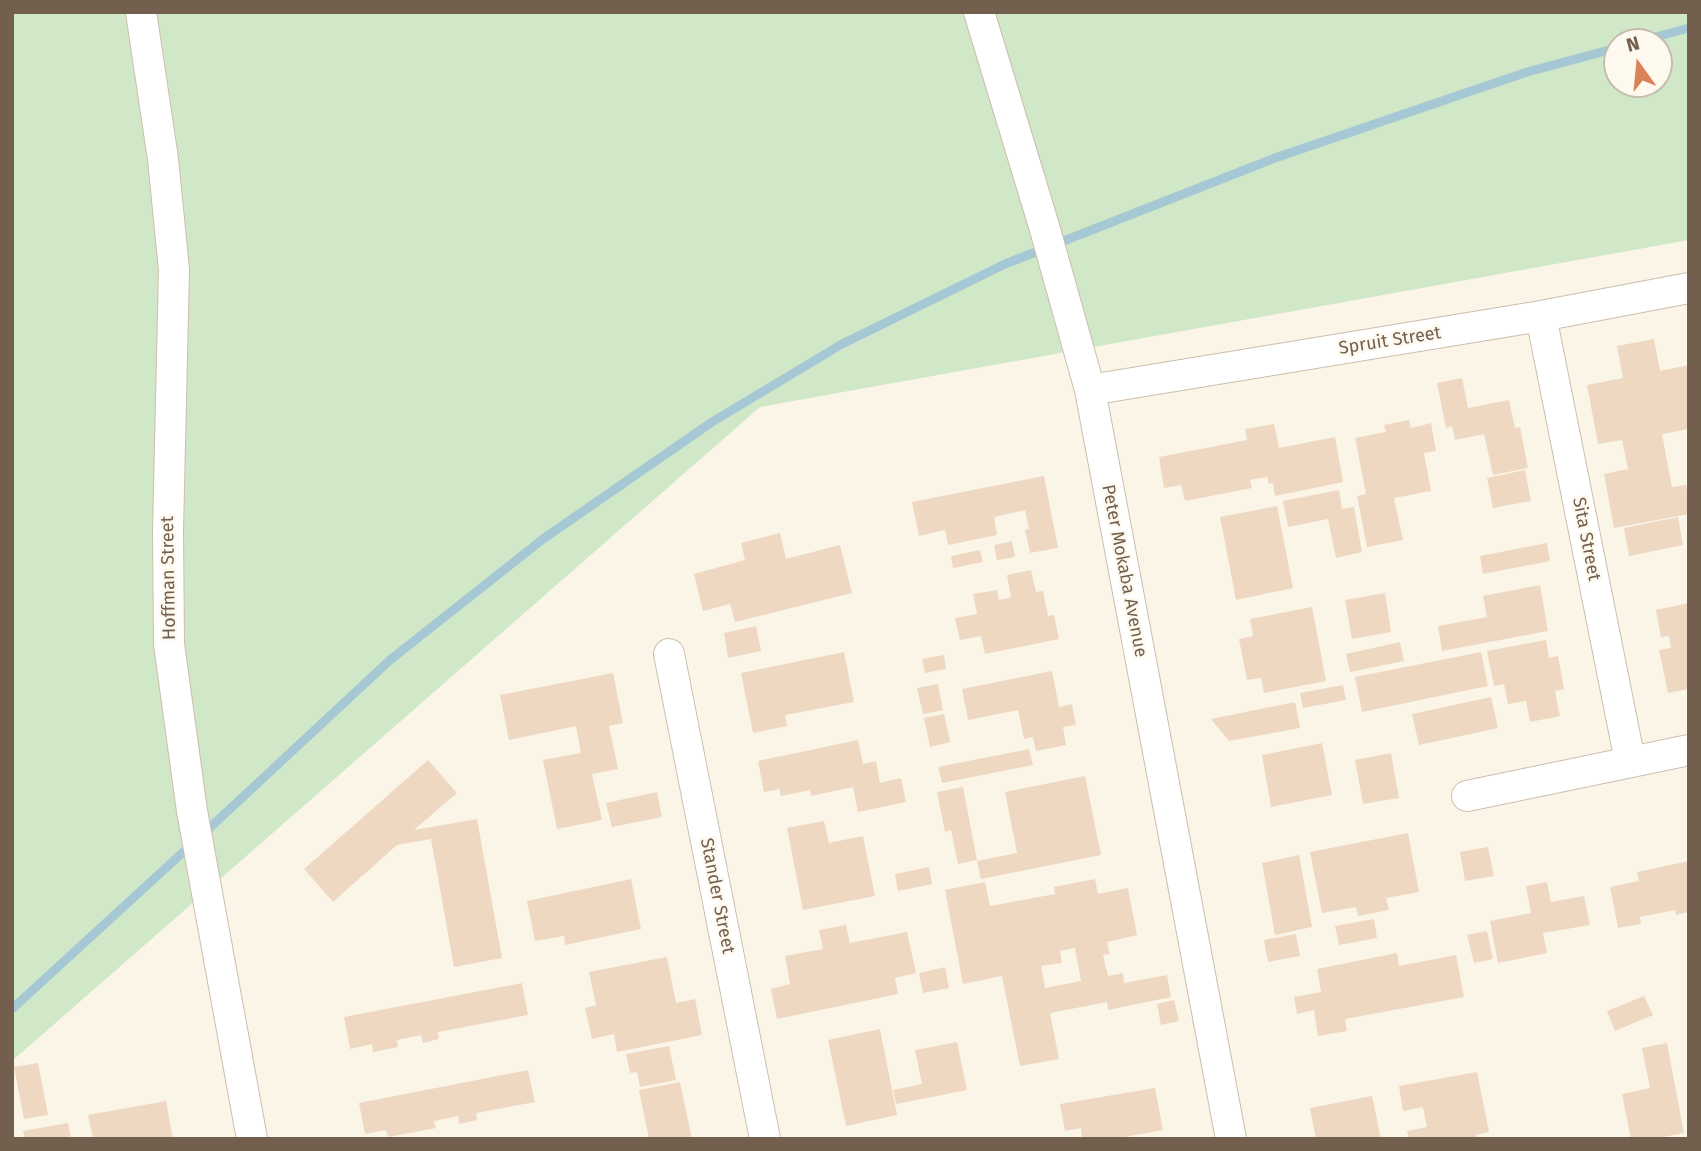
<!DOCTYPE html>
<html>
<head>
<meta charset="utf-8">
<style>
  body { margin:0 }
  #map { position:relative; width:1701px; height:1151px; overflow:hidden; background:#fbf5e8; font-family:"Fira Sans",sans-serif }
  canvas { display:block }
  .frame { position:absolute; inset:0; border:14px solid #735f4e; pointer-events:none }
  .north { position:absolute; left:1603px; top:28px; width:70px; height:70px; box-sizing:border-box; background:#fef9ef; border:2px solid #c6bbaf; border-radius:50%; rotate:345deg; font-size:19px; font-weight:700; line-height:28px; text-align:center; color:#735f4e }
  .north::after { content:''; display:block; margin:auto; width:24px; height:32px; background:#da8258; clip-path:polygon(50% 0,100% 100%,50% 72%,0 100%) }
</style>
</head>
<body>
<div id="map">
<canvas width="1701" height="1151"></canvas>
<div class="frame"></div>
<div class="north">N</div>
</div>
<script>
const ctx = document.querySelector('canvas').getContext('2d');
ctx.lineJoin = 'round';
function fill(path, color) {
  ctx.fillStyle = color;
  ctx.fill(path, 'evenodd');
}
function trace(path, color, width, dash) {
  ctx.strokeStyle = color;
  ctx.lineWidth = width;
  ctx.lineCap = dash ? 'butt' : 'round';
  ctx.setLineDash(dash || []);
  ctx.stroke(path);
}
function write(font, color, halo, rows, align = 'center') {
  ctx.font = font + ' "Fira Sans",sans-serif';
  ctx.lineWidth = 5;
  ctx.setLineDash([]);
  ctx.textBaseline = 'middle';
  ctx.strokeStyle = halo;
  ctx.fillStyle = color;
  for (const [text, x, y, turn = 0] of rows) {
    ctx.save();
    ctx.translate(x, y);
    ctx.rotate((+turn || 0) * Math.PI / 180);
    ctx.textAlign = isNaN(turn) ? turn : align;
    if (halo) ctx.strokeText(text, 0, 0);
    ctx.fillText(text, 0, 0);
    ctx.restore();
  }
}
fill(new Path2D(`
  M12,12h1677v228l-929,167 -748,654zM1617,42h42v42h-42z`), '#d1e8c8');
trace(new Path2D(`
  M1637,42l52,-14
  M202,835l188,-175 153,-121 169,-117 130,-78 163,-80 270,-106 252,-86 90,-24
  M12,1009l180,-165`), '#a5c8d4', 9);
fill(new Path2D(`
  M1654,339l6,32 29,-6v64l-27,5 10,53 14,-2 3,15v14l-75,14 -10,-54 24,-5 -6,-29 -24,4 -11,-59 36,-7 -6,-32z
  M1462,378l6,30 41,-8 6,28 5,-1 8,41 -35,7 -9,-41 -29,6 -3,-14 -6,2 -9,-45z
  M1409,420l2,8 20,-5 5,28 -12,2 7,38 -37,7 9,42 -36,7 -10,-51 9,-2 -11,-56 31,-6 -2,-7z
  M1274,424l5,24 56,-11 8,45 -68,14 -2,-13 -4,1 -2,-7 -17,3 2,8 -67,13 -4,-16 -17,3 -5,-31 88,-17 -2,-11z
  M1525,470l6,31 -38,7 -6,-30z
  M1044,476l14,72 -28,5 -5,-23 4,-1 -4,-19 -31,7 3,18 -49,10 -3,-15 -26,6 -7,-34z
  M1339,490l3,19 12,-2 8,45 -26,6 -8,-39 -40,8 -5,-26z
  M1277,506l16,82 -57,12 -16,-83z
  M1678,517l5,28 -54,11 -5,-28z
  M780,533l6,26 54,-14 12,48 -117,29 -5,-18 -27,7 -9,-37 51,-14 -4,-17z
  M1012,541l3,16 -18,3 -3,-15z
  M1547,543l3,18 -67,13 -3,-18z
  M980,550l3,12 -30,6 -2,-12z
  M1031,570l5,22 7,-1 5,25 6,-1 5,24 -74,15 -4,-18 -21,4 -5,-22 22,-4 -4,-20 24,-4 2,10 12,-3 -4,-22z
  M1540,585l8,46 -106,20 -4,-25 49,-9 -4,-21z
  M1385,593l6,39 -39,7 -7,-39z
  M1689,603v86l-21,4 -9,-43 12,-2 -2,-12 -8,1 -5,-27z
  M1312,607l14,74 -62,12 -3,-15 -14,2 -8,-41 14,-3 -3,-17z
  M756,626l5,25 -33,7 -4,-25z
  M1546,640l3,18 9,-2 6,33 -9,2 5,25 -30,6 -4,-21 -18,3 -4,-20 -10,2 -7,-35z
  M1400,642l4,19 -54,11 -4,-18z
  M844,652l10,50 -69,13 2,11 -34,7 -12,-60z
  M1481,652l7,34 -126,26 -7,-35z
  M944,655l2,14 -21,4 -3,-14z
  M1052,671l7,36 13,-3 4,21 -13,2 3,18 -30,6 -3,-14 -9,2 -6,-29 -50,10 -6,-31z
  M613,673l10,50 -14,3 9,43 -26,5 10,46 -45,9 -14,-69 38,-7 -5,-27 -67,14 -9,-45z
  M938,684l5,26 -20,4 -6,-26z
  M1343,685l3,15 -43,8 -3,-15z
  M1491,697l7,31 -79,17 -7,-31z
  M1295,702l5,26 -71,13 -18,-22z
  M944,714l6,28 -20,5 -6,-29z
  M858,740l5,24 13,-3 4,22 21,-5 5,24 -48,10 -5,-25 -42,9 -1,-6 -29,6 -2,-7 -15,3 -6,-31z
  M1322,743l10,52 -61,12 -9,-52z
  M1029,749l4,16 -91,18 -4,-16z
  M1391,753l8,45 -36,6 -8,-44z
  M428,760l29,33 -43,37 63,-11 25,139 -48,9 -23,-128 -34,6 -64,57 -29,-33z
  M1085,776l16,79 -120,24 -4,-18 40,-8 -12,-61z
  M963,787l14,73 -19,4 -7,-34 -6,2 -8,-40z
  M657,792l5,25 -50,10 -6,-24z
  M824,821l5,22 34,-7 12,60 -72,14 -16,-82z
  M1408,833l11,59 -33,6 3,12 -31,6 -2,-9 -34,6 -12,-61z
  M1488,847l6,29 -29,5 -5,-29z
  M1299,855l13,72 -37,8 -13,-72z
  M1689,861v51l-13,3 -1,-5 -35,7 1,7 -23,4 -8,-41 29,-6 -2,-9z
  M929,867l3,17 -34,7 -3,-17z
  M631,879l10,50 -76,16 -1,-9 -29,5 -8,-40z
  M1095,879l3,15 30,-6 9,47 -30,7 3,12 -7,1 5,21 15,-3 1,10 43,-8 4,22 -63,13 -1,-8 -57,11 9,46 -39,7 -18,-90 -39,8 -18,-94 40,-8 5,24 65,-12 -1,-7zM1075,948l6,33 -36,7 -4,-22 21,-3 -2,-12z
  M1547,882l4,20 33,-6 6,29 -47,8 4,20 -49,10 -8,-42 41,-8 -5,-27z
  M1374,919l3,19 -38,7 -4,-19z
  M846,925l4,18 57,-11 9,41 -21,5 3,16 -121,25 -6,-30 19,-5 -5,-28 38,-7 -4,-19z
  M1487,931l6,28 -19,4 -7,-28z
  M1296,934l4,22 -32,6 -4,-22z
  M1397,953l2,13 57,-11 8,42 -119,22 2,12 -29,5 -4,-26 -17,4 -3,-17 27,-5 -4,-23z
  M667,957l9,46 19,-4 7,36 -85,17 -3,-18 -22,5 -7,-31 11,-3 -7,-33z
  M945,967l4,21 -26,5 -4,-20z
  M522,983l6,32 -90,17 1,7 -16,4 -2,-8 -24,5 1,7 -25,5 -1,-8 -22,5 -6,-32z
  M1644,996l9,19 -38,16 -8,-20z
  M1174,1000l5,21 -18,4 -4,-21z
  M880,1029l17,86 -51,11 -18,-86z
  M957,1042l10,48 -71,14 -3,-14 29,-6 -7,-34z
  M1667,1043l17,90 -31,6h-22l-9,-45 28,-6 -8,-40z
  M669,1046l7,34 -36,7 -3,-15 -7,1 -4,-19z
  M38,1063l10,52 -24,4 -10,-52z
  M528,1070l7,32 -59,11 1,7 -18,4 -1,-8 -24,5 2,7 -48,9 -2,-7 -21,4 -6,-31z
  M1477,1072l12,60 -13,3 1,4h-68l-2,-8 20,-4 -4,-20 -20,4 -4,-25z
  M680,1082l12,57h-43l-10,-49z
  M1155,1088l8,42 -49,9h-32l-1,-11 -16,3 -5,-27z
  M1372,1096l9,43h-65l-6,-31z
  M166,1101l7,38h-80l-5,-24z
  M68,1123l3,16h-46l-2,-8z`), '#eed8c2');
const street = new Path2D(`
  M141,12l22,147 11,111 -6,261 1,113 23,167 60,328
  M979,12l65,214 46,164 141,749
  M1541,316l89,445
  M1090,390l451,-74 148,-28
  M669,654l96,485
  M1467,796l222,-46`);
trace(street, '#ccbeaf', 32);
trace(street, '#fff', 30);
write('18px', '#735f4e', '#fef9ef', [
  ["Spruit Street",1390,341,-9],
  ["Sita Street",1586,539,79],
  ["Peter Mokaba Avenue",1124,571,79],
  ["Hoffman Street",169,578,-91],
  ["Stander Street",717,896,79]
]);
</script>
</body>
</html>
